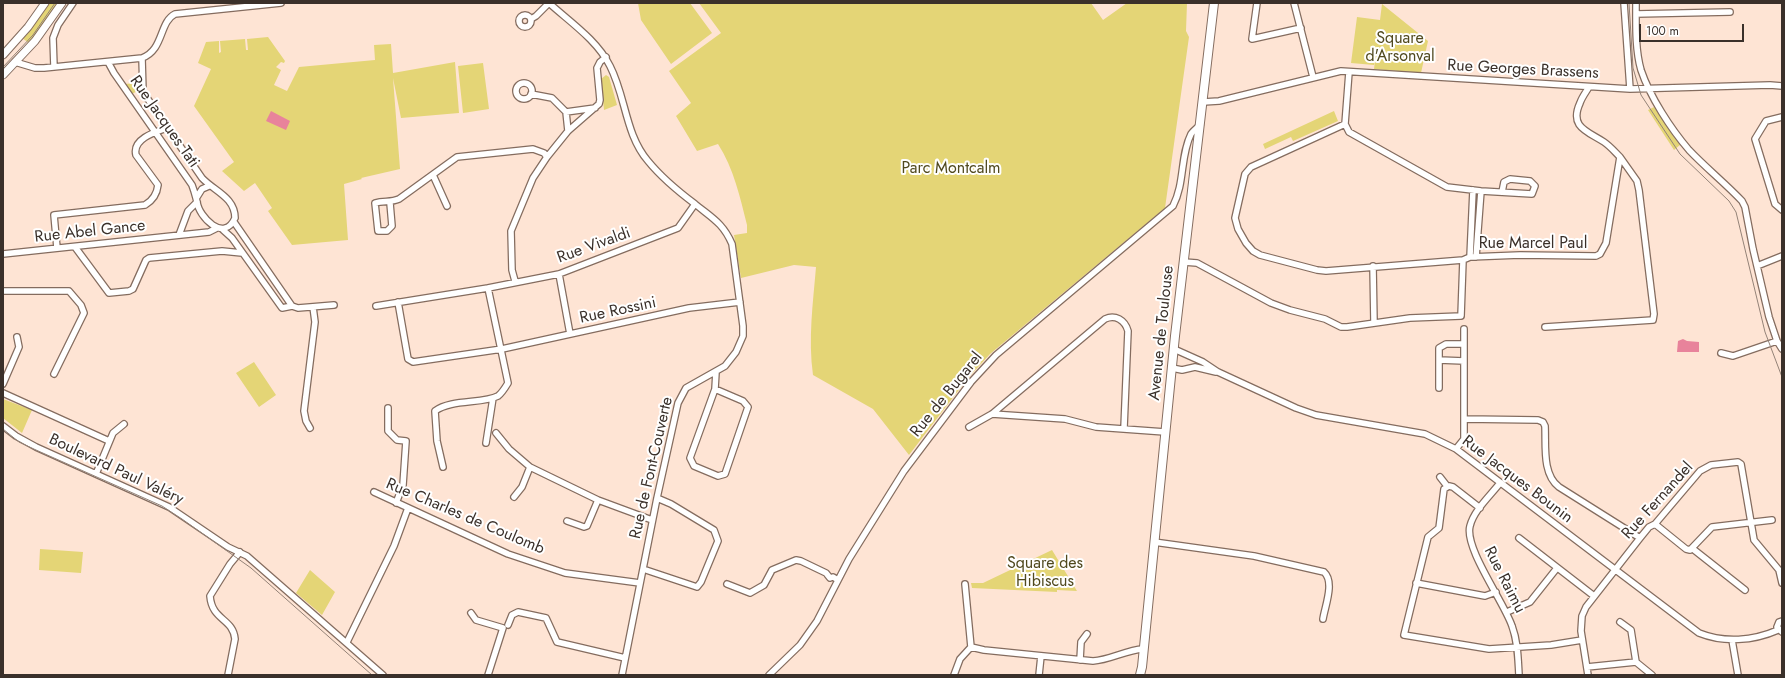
<!DOCTYPE html>
<html>
<head>
<meta charset="utf-8">
<style>
  body { margin:0 }
  #map { position:relative; width:1785px; height:678px; overflow:hidden; background:#fee4d4; font-family:Jost,sans-serif }
  canvas { display:block }
  .frame { position:absolute; inset:0; border:4px solid #3a302a; pointer-events:none }
  .scale { position:absolute; left:1639px; top:24px; width:105px; height:18px; box-sizing:border-box; border:2px solid #3a302a; border-top:0; padding-left:5px; font-size:12px; line-height:14px; white-space:nowrap; color:#3a302a; -webkit-text-stroke:3px #fff; paint-order:stroke }
</style>
</head>
<body>
<div id="map">
<canvas width="1785" height="678"></canvas>
<div class="frame"></div>
<div class="scale">100 m</div>
</div>
<script>
const ctx = document.querySelector('canvas').getContext('2d');
ctx.lineJoin = 'round';
function fill(path, color) {
  ctx.fillStyle = color;
  ctx.fill(path, 'evenodd');
}
function trace(path, color, width, dash) {
  ctx.strokeStyle = color;
  ctx.lineWidth = width;
  ctx.lineCap = dash ? 'butt' : 'round';
  ctx.setLineDash(dash || []);
  ctx.stroke(path);
}
function write(font, color, halo, rows, align = 'center') {
  ctx.font = font + ' Jost,sans-serif';
  ctx.lineWidth = 4;
  ctx.setLineDash([]);
  ctx.textBaseline = 'middle';
  ctx.strokeStyle = halo;
  ctx.fillStyle = color;
  for (const [text, x, y, turn = 0] of rows) {
    ctx.save();
    ctx.translate(x, y);
    ctx.rotate((+turn || 0) * Math.PI / 180);
    ctx.textAlign = isNaN(turn) ? turn : align;
    if (halo) ctx.strokeText(text, 0, 0);
    ctx.fillText(text, 0, 0);
    ctx.restore();
  }
}
fill(new Path2D(`
  M48,3h11l-30,40 -7,-5z
  M638,3h52l22,30 -41,31 -30,-44z
  M699,3h392l12,17 24,-17h60l-1,28 3,6 -24,171 -175,146 -22,24 -59,77 -36,-46 -60,-34c-5,-36 0,-72 3,-108l-22,-2 -53,13 -7,-43 13,-2v-8c-7,-28 -13,-56 -29,-81l-21,7 -21,-35 15,-13 -22,-32 52,-38z
  M1382,4l46,37 -7,32 -47,-4 3,-25 -3,21 -23,-2 6,-46 23,3z
  M268,37l17,24 -1,2 -3,-1 -5,5 5,3 -7,15 13,6 12,-24 76,-7 -1,-15 17,-1 2,29 62,-11 4,51 -58,5 -8,-40 7,91 -39,9 1,1 -18,5 4,56 -56,5 -24,-34 4,-3 -17,-25 -11,8 -22,-20 12,-9 -40,-56 17,-37 -13,-6 8,-21 13,-1v12l2,-1 -1,-11 25,-2 1,11h2l-1,-11z
  M483,63l6,46 -26,4 -5,-47z
  M606,75l3,2 8,28 -13,5 -3,-31z
  M139,83v7l-7,4 -8,-10z
  M1654,107l26,38 -6,5 -26,-40z
  M1334,111l4,10 -45,20 -2,-4 -26,12 -2,-5z
  M254,362l22,33 -17,12 -23,-34z
  M3,399l29,11 -10,23 -19,-15z
  M40,549l43,3 -2,21 -42,-3z
  M1052,550l25,41 -20,-1v2l-85,-4 -1,-5h12z
  M310,570l25,22 -13,23 -26,-22z`), '#e4d576');
fill(new Path2D(`
  M271,111l19,10 -4,9 -20,-9z
  M1683,339l4,2 12,1v10h-22l1,-11z`), '#e8839b');
const minor = new Path2D(`
  M549,3c21,19 48,37 61,63 16,31 15,68 38,95 13,16 31,31 47,43 17,14 28,19 37,40l11,82v10l-7,16 -11,14 -39,22 -8,15 -21,95 -35,177
  M1257,3l-5,36 49,-11
  M1294,3l19,74
  M1624,3l6,86
  M1636,3c0,21 -1,46 5,67 9,27 30,59 48,80 16,17 37,34 53,51l3,6 8,42 16,68 8,24 5,8
  M1636,14l94,-2
  M519 21a6 6 0 1 1 12 0a6 6 0 1 1-12 0Z
  M531,19l5,-3 13,-13
  M15,62l20,6h9l98,-10c22,-8 17,-36 33,-44l106,-11
  M108,62l6,11 78,112c3,8 3,9 5,17 2,15 27,41 38,16 0,-21 -21,-27 -33,-40l-59,-86 -1,-34
  M54,67l-1,-29 5,-13 15,-22
  M1349,72l-4,52 -94,43 -6,7 -10,44 3,11 8,14 7,8 7,4 57,15 9,1 137,-11 7,-3 50,-2 76,1 4,-2 6,-11 14,-86c-5,-5 -10,-11 -16,-15 -17,-11 -35,-15 -24,-39 2,-6 6,-11 9,-16
  M516 91a8 8 0 1 1 16 0a8 8 0 1 1-16 0Z
  M531,94l21,4 14,14 2,19
  M1203,102l16,-1 122,-30 289,18 140,-4 12,1
  M566,112l29,-4
  M1782,117l-16,4 -11,18 20,65 7,6
  M1345,124l4,8 98,55 34,4 51,3 3,-8 -5,-5 -20,-2 -6,3 -2,10
  M433,175l14,31
  M197,197l5,-8 7,-3
  M390,203l2,23 -5,5h-9l-3,-28c9,-3 15,0 24,-4l58,-42 76,-8 11,4 3,4
  M234,222l58,84 6,2 36,-3
  M222,229l10,9 50,70 10,-2
  M179,235l9,-24 9,-9
  M75,247l34,46 20,-2 4,-2 13,-29 3,-2 73,-7 20,2
  M57,248l-3,-33 91,-10c7,-4 12,-11 13,-20l-22,-30c-4,-16 19,-23 31,-27
  M3,254l206,-22 8,-4
  M1470,257l3,-67
  M1476,257l5,-66
  M1184,262l13,1 74,40 19,7 35,9 16,8h6l63,-9 51,-2 2,-56
  M1373,266l1,57
  M1757,266l25,-10
  M559,274l11,60
  M515,281l-3,-11 -1,-39 22,-53 14,-21 21,-26 31,-27 1,-4 -3,-32 3,-6 6,-5
  M3,291h66l12,14 3,8 -30,61
  M398,302l10,57 5,3 89,-13 187,-41 51,-6
  M376,306l112,-18 71,-14 119,-46 17,-24
  M1545,327l108,-7 1,-6 -15,-124 -2,-9 -17,-24
  M1174,349l29,13 15,10 78,36 20,7 109,19 31,15 243,184c25,10 54,8 79,-3
  M1721,353l12,3 44,-15
  M1439,360l25,1
  M1172,368l10,2 13,-3 21,5
  M3,384l16,-37 -2,-10
  M1439,388v-40l7,-4h18
  M715,389l28,12 5,6 -23,67 -7,2 -24,-10 -4,-8 25,-69 1,-17
  M3,393l106,48
  M388,408v23l9,9 9,1 -3,44 -7,18
  M992,414l73,5 31,8 69,5
  M1464,419l74,1 5,2 2,4c1,20 -3,48 14,61l81,51
  M3,426l13,10 20,11 133,60 59,40 19,9 136,119
  M969,427l23,-13 113,-95c10,-5 20,1 23,12l-4,97
  M310,428l-4,-7 -2,-10 11,-89 -2,-15
  M496,433l13,16 21,18 68,33 54,20
  M486,443l7,-45
  M1456,449l8,-10v-110
  M443,467l-6,-26 -2,-30c16,-12 48,-7 63,-15 4,-3 7,-8 10,-13l-20,-95
  M96,474l17,-41 11,-9
  M1440,477l7,9
  M1500,483c-10,13 -26,27 -30,43 -6,22 34,76 42,100 6,16 6,33 7,49
  M374,492l134,62 57,19 75,10
  M514,497l8,-10 8,-20
  M1480,508l-27,-21 -4,-1 -5,3 -5,39 -11,9 -24,98 85,14 62,-4 31,-5
  M567,521l17,6 3,-1 11,-26
  M1655,524l31,25 4,1 22,-23 60,-7
  M1519,538l75,58
  M1154,542l100,14 70,16c11,10 1,34 -1,47
  M1693,549l52,41
  M643,569l54,18 4,-5 17,-41 -4,-11 -43,-26 -14,-6
  M1416,583l69,13 11,-4
  M727,584l23,9 14,-8 8,-15 24,-10 5,1 25,12 4,5 3,-1 5,3
  M965,584l6,63
  M1507,612l23,-10 27,-34
  M471,613l5,7 27,8 -15,47
  M1782,621l-3,1 -2,5 5,5
  M1620,622l11,8 5,32
  M508,625l4,-10 6,-3 28,6 11,24 68,16
  M1732,640l6,35
  M347,642l47,-96 14,-38
  M971,647l13,3 109,11c17,-1 33,-11 50,-12
  M1080,660l1,-18 6,-8
  M1587,667l49,-5 16,13
  M228,675l7,-36c-2,-21 -23,-18 -25,-43l20,-32 10,-12
  M769,675l31,-30 17,-24 32,-62 55,-88 67,-89 25,-27 177,-149c12,-23 7,-50 18,-72 2,-3 6,-6 9,-9
  M954,675l6,-16 11,-12
  M1039,675l2,-19
  M1588,675l-7,-44 1,-15 4,-9 54,-69 9,-11 6,-3 45,-53 11,-6 27,-3 3,2 13,76 25,30 3,13`);
const tertiary = new Path2D(`
  M3,55l25,-28 17,-24
  M3,75l32,-34 27,-38`);
const secondary = new Path2D(`
  M1140,675l2,-8 33,-331 39,-333`);
trace(minor, '#846c5f', 8);
trace(tertiary, '#846c5f', 9);
trace(secondary, '#846c5f', 10);
trace(minor, '#fff', 5.5);
trace(tertiary, '#fff', 7);
trace(secondary, '#fff', 8);
trace(new Path2D(`
  M1629,3l4,65 8,27 39,59 49,47 7,11 29,120 17,45
  M3,67l30,-32 22,-32
  M3,429l16,13 17,8 126,56 20,13 69,49 121,107`), '#938277', 1);
write('16px', '#50491e', '#fff', [
  ["Square",1400,39],
  ["d'Arsonval",1400,57],
  ["Parc Montcalm",951,169],
  ["Square des",1045,564],
  ["Hibiscus",1045,582]
]);
write('16px', '#3a302a', '#fff', [
  ["Rue Georges Brassens",1523,70,3],
  ["Rue Jacques Tati",164,122,55],
  ["Rue Abel Gance",90,232,-6],
  ["Rue Marcel Paul",1533,244],
  ["Rue Vivaldi",594,246,-20],
  ["Rue Rossini",618,311,-12],
  ["Avenue de Toulouse",1162,333,-84],
  ["Rue de Bugarel",947,395,-51],
  ["Rue de Font-Couverte",652,468,-77],
  ["Boulevard Paul Valéry",116,470,25],
  ["Rue Jacques Bounin",1517,480,37],
  ["Rue Fernandel",1658,501,-48],
  ["Rue Charles de Coulomb",465,517,23],
  ["Rue Raimu",1504,580,63]
]);
</script>
</body>
</html>
